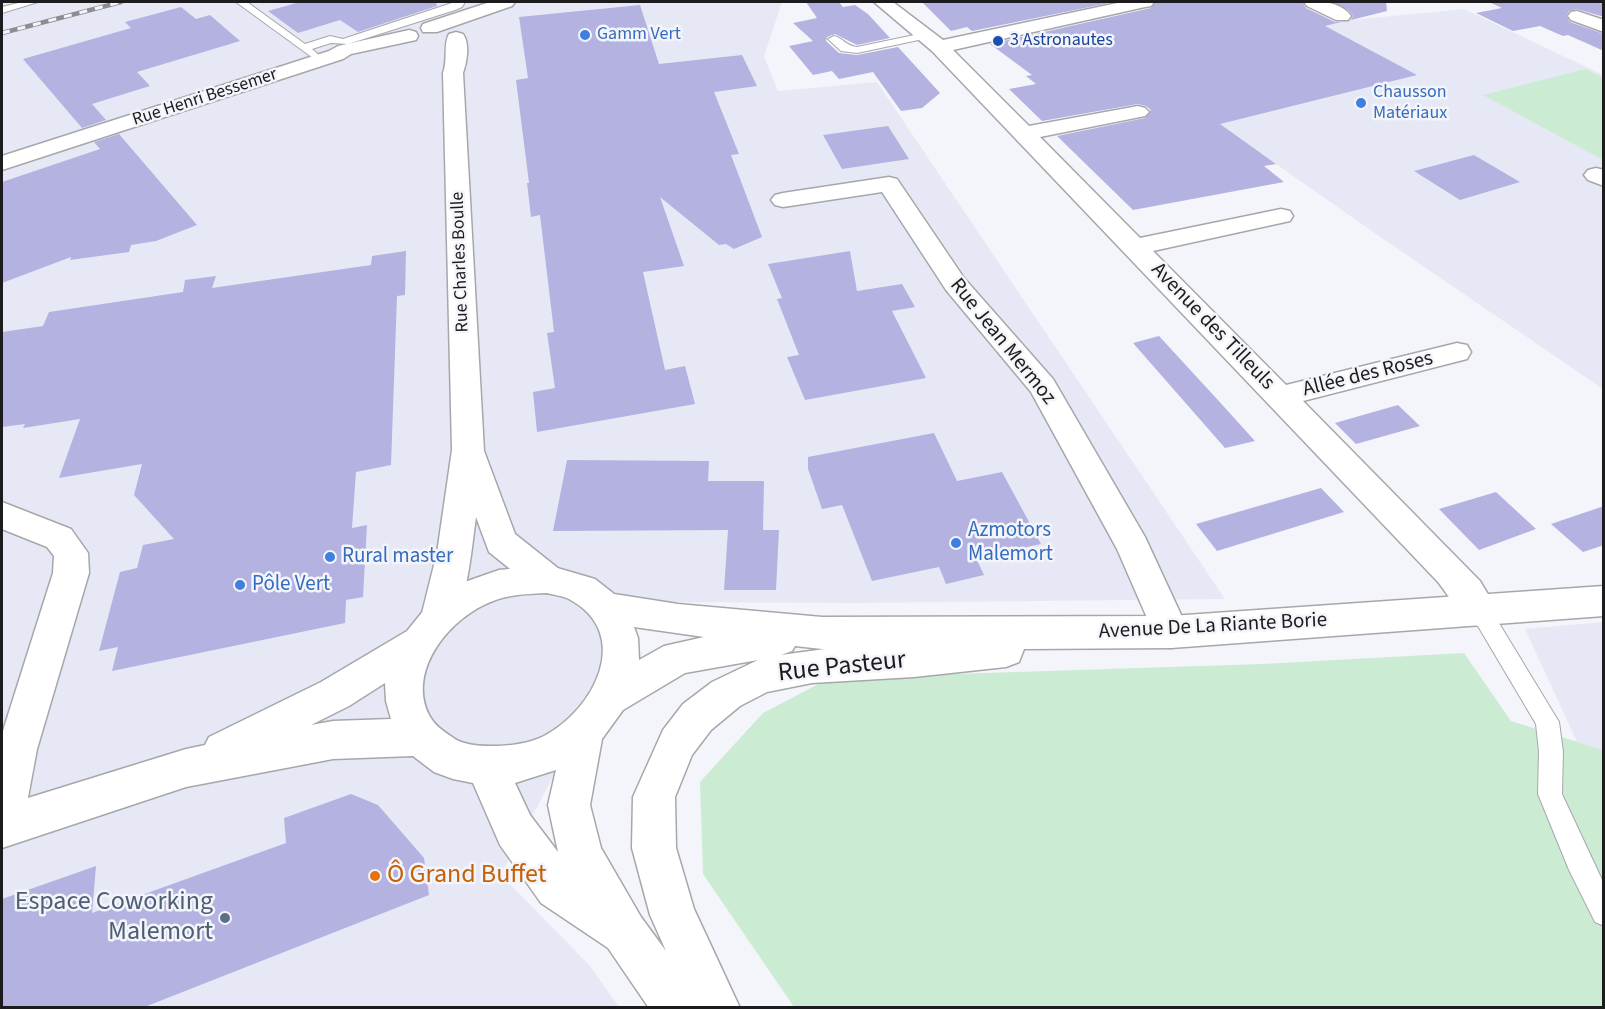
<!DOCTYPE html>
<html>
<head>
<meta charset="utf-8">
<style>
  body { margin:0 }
  #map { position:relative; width:1605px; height:1009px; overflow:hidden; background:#f4f5fa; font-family:"Source Sans 3",sans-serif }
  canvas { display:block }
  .frame { position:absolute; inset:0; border:3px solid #1c1c1e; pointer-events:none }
</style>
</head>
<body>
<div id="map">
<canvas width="1605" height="1009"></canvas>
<div class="frame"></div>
</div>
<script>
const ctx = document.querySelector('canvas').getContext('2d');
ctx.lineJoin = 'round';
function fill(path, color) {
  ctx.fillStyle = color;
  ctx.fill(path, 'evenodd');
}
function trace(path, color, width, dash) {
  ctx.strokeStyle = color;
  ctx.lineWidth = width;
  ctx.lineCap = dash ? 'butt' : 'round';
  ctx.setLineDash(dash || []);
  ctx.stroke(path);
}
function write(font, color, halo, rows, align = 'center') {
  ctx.font = font + ' "Source Sans 3",sans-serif';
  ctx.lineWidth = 5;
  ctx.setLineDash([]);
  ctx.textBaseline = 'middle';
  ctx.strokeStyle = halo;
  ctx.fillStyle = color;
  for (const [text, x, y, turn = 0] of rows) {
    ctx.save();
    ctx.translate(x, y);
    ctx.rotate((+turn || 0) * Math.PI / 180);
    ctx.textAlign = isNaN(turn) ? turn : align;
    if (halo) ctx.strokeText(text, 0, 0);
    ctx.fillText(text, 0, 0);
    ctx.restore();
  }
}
fill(new Path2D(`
  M2,2h780l-18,54 14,35 99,-9 348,517 -369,4 -210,-1 -145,273 89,91 29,41 -617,1z
  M1464,9l139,66v314l-227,-155 -246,-172 200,-40z
  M1603,622h1l-1,128 -26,-8 -52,-113z`), '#e6e9f5');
fill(new Path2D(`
  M1586,69l17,9v82l-120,-65z
  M1464,653l47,68 92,29v257h-809l-91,-133 -3,-92 63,-69 67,-35 432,-14z`), '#cbecd3');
fill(new Path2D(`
  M300,2h136l1,4 -79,26 -18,-12 -42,13 -30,-22z
  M806,2h33l4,5 12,-2 13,9 22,24 -33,7 -22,-11 -8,3 -1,4 13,12 18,2 41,-8 42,46 -18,15 -21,3 -28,-39 -34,7 -7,-8 -19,4 -24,-29 24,-5 -20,-18 24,-5z
  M922,2h192l-142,29 -5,-4 -16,4z
  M1156,2h146l4,6 29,14h6l-16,4 92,49 -197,49 56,40 -12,2 20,16 -151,28 -76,-74 88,-18 6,-8 -5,-4 -8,-2 -96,17 -33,-32 27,-5 -10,-8 6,-1 -42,-31 161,-36z
  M1333,2h53l1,9 -36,9 2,-4 -5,-6z
  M1489,2h115v15l-27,-8 -8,2 -3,5 4,6 34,12v17l-36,-16 -5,1 -23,-10 -27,5 -37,-18 26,-5z
  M640,5l19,59 83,-9 15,31 -43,6 25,62 -8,1 31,82 -28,12 -8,-5 -7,1 -59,-48 24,69 -41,6 22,98 20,-4 10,38 -158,28 -4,-40 22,-4 -8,-55 7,-1 -14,-117 -9,2 -4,-34h2l-13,-103 12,-2 -9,-61z
  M181,7l15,12 14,-4 30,26 -103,31 13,14 -58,18 14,16 -24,8 -59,-69 108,-31 -6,-6z
  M888,126l21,33 -67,10 -19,-34z
  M119,134l78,91 -41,16 -25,4 -2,7 -59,8 1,-3 -69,26v-101l98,-33 -6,-7z
  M1474,155l46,27 -60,18 -46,-29z
  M406,251l-1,44 -8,1 -6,169 -35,7 -4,56 15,-3 -4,72 -17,3 -1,23 -233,48 6,-24 -19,4 21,-79 17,-4 6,-23 31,-6 -40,-44 8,-31 -83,14 21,-59 -57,9 2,-4 -23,3v-95l41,-6 6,-14 134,-20 2,-12 31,-4 -4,12 159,-23 1,-9z
  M850,251l7,40 45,-7 13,23 -23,4 34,67 -121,22 -18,-43 12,-2 -22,-56 5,-1 -14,-34z
  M1159,336l57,62 39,43 -30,7 -92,-105z
  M1398,405l22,21 -64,18 -21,-21z
  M934,433l23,48 45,-9 39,72 -65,14 8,17 -38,9 -7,-17 -67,14 -30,-76 -20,4 -14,-40v-12z
  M567,460l142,1 -1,20h56l-1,49h16l-3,60h-52l4,-60 -175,1z
  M1321,488l23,24 -127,39 -21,-27z
  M1496,492l40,37 -57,21 -40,-41z
  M1604,506v39l-21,7 -32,-28z
  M351,794l27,11 46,53 5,37 -287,113h-140v-109l94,-33 -4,47 194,-70 -2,-25z`), '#b4b2e0');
const lane = new Path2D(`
  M22,2h16l-36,11v-6z
  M236,2h11l58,42 25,-8 13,3 112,-37h10l-3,5 -7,3 -107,34 -17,-1 -19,6 7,6 -6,3z
  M924,33l6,3 -2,2 -71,15 -16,-2 -13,-12 6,-3c9,2 12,10 23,11z
  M1480,602l8,3 71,117 4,30 -1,42 42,90v42l-9,-4 -26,-52 -31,-76 1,-42 -3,-28 -67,-113 3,-6z`);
const street = new Path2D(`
  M490,2h25l-3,4 -75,26h-14l-2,-4 2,-4z
  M874,2h19l50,38 179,-38h32l-3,4 -6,1 -192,43 76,76 109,-20 7,2 4,4 -4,4 -105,21 100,101 141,-29 9,2 3,5 -3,5 -137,30 133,134 171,-42 10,2 4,7 -4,7 -164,42 177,180 18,30 -5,11c-4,1 -10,4 -14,4 -13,-1 -32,-33 -41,-44l-506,-531z
  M1304,2c16,-2 37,0 47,14l-3,4h-12l-29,-14z
  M1577,11l27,9v12l-33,-12 -3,-4 3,-4z
  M409,30l7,2 2,4 -2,4 -65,14 -8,5 -341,111v-14l327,-105 9,-5z
  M456,32l7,2c7,10 4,28 0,39l21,378 31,83 44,35 6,10 -6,10 -12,4 -12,-4 -46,-37 -13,-35c-5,36 -8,78 -24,111l-13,4 -13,-4 -5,-11 16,-64 15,-103 -9,-377c5,-12 0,-29 6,-39z
  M1596,168l8,2v16l-16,-6 -4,-5 4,-5z
  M889,177l8,2 67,99 89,101 92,158 44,95 -5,11 -13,5 -13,-5 -41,-94 -86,-157 -85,-102 -64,-98 -99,15 -8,-2 -4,-5 4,-5 8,-2z
  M2,502l69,27 17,24 1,20 -52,176 -14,75 -6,15 -15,6v-111l51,-161 1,-17 -7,-9 -45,-18z`);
const secondary = new Path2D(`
  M547,565l48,14 19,15 64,10 144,13 349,-1 433,-30v30l-433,32 -147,1 -5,13 -13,5 -92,10 -102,6 -45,9 -27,14 -29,24 -19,25 -17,42 1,51 18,61 46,99h-91l-41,-60 -67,-45 -41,-58 -27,-62 -20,-4 -19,-7 -21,-16 -80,3 -147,28 -184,61v-42l184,-57 19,-4 4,-8 112,-55 86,-51 21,-26 31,-21 40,-14zM547,593c7,2 16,3 22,6 65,35 25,111 -25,137 -16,8 -35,10 -53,10 -13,0 -29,-1 -39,-9 -9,-6 -18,-12 -23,-22 -23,-46 23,-99 64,-114 17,-7 36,-7 54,-8zM634,627l70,10 -40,9 -25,14 -1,-22zM795,646l27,3h3l-44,6 11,-4zM758,660l-46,22 -29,22 -20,26 -30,67 -1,51 18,67 16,36 -25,-34 -40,-69 -11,-43 12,-66 21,-29 62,-37zM385,683l1,18 5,18 -58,2 -22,4 38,-19zM556,770l-8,35 10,47 -28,-37 -15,-32z`);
trace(lane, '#a6a7ab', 2);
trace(street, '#a6a7ab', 3);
trace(secondary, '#a6a7ab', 3);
fill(lane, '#fff');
fill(street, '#fff');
fill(secondary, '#fff');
const rail = new Path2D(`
  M2,33l119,-31`);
trace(rail, '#8d8d91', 4.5);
trace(rail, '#f4f5fa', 3, [8]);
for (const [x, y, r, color] of [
  [585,35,6,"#3f7fe0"],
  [998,41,6,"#1a4fb4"],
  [1361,103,6,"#3f7fe0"],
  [956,543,6,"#3f7fe0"],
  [330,557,6,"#3f7fe0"],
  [240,585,6,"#3f7fe0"],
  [375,876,6,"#e8710a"],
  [225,918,6,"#5c6f8a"]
]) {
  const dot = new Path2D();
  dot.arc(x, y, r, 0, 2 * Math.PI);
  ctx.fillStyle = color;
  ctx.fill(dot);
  trace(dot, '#f4f5fa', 2);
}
write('18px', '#366cbe', '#f4f5fa', [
  ["Gamm Vert",597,35],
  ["Chausson",1373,93],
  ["Matériaux",1373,114]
], 'left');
write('18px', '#164399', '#f4f5fa', [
  ["3 Astronautes",1010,41]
], 'left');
write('18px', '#1c1c1e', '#f4f5fa', [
  ["Rue Henri Bessemer",205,98,-18],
  ["Rue Charles Boulle",461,262,-92]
]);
write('21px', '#1c1c1e', '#f4f5fa', [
  ["Avenue des Tilleuls",1212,327,46],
  ["Rue Jean Mermoz",1002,342,51],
  ["Allée des Roses",1368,375,-14],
  ["Avenue De La Riante Borie",1213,627,-3]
]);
write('21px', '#366cbe', '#f4f5fa', [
  ["Azmotors",968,531],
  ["Malemort",968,555],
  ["Rural master",342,557],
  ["Pôle Vert",252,585]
], 'left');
write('26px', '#1c1c1e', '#f4f5fa', [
  ["Rue Pasteur",842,668,-6]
]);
write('26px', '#c56008', '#f4f5fa', [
  ["Ô Grand Buffet",387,876]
], 'left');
write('26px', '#4e5e75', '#f4f5fa', [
  ["Espace Coworking",213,903],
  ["Malemort",213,933]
], 'right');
</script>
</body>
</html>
